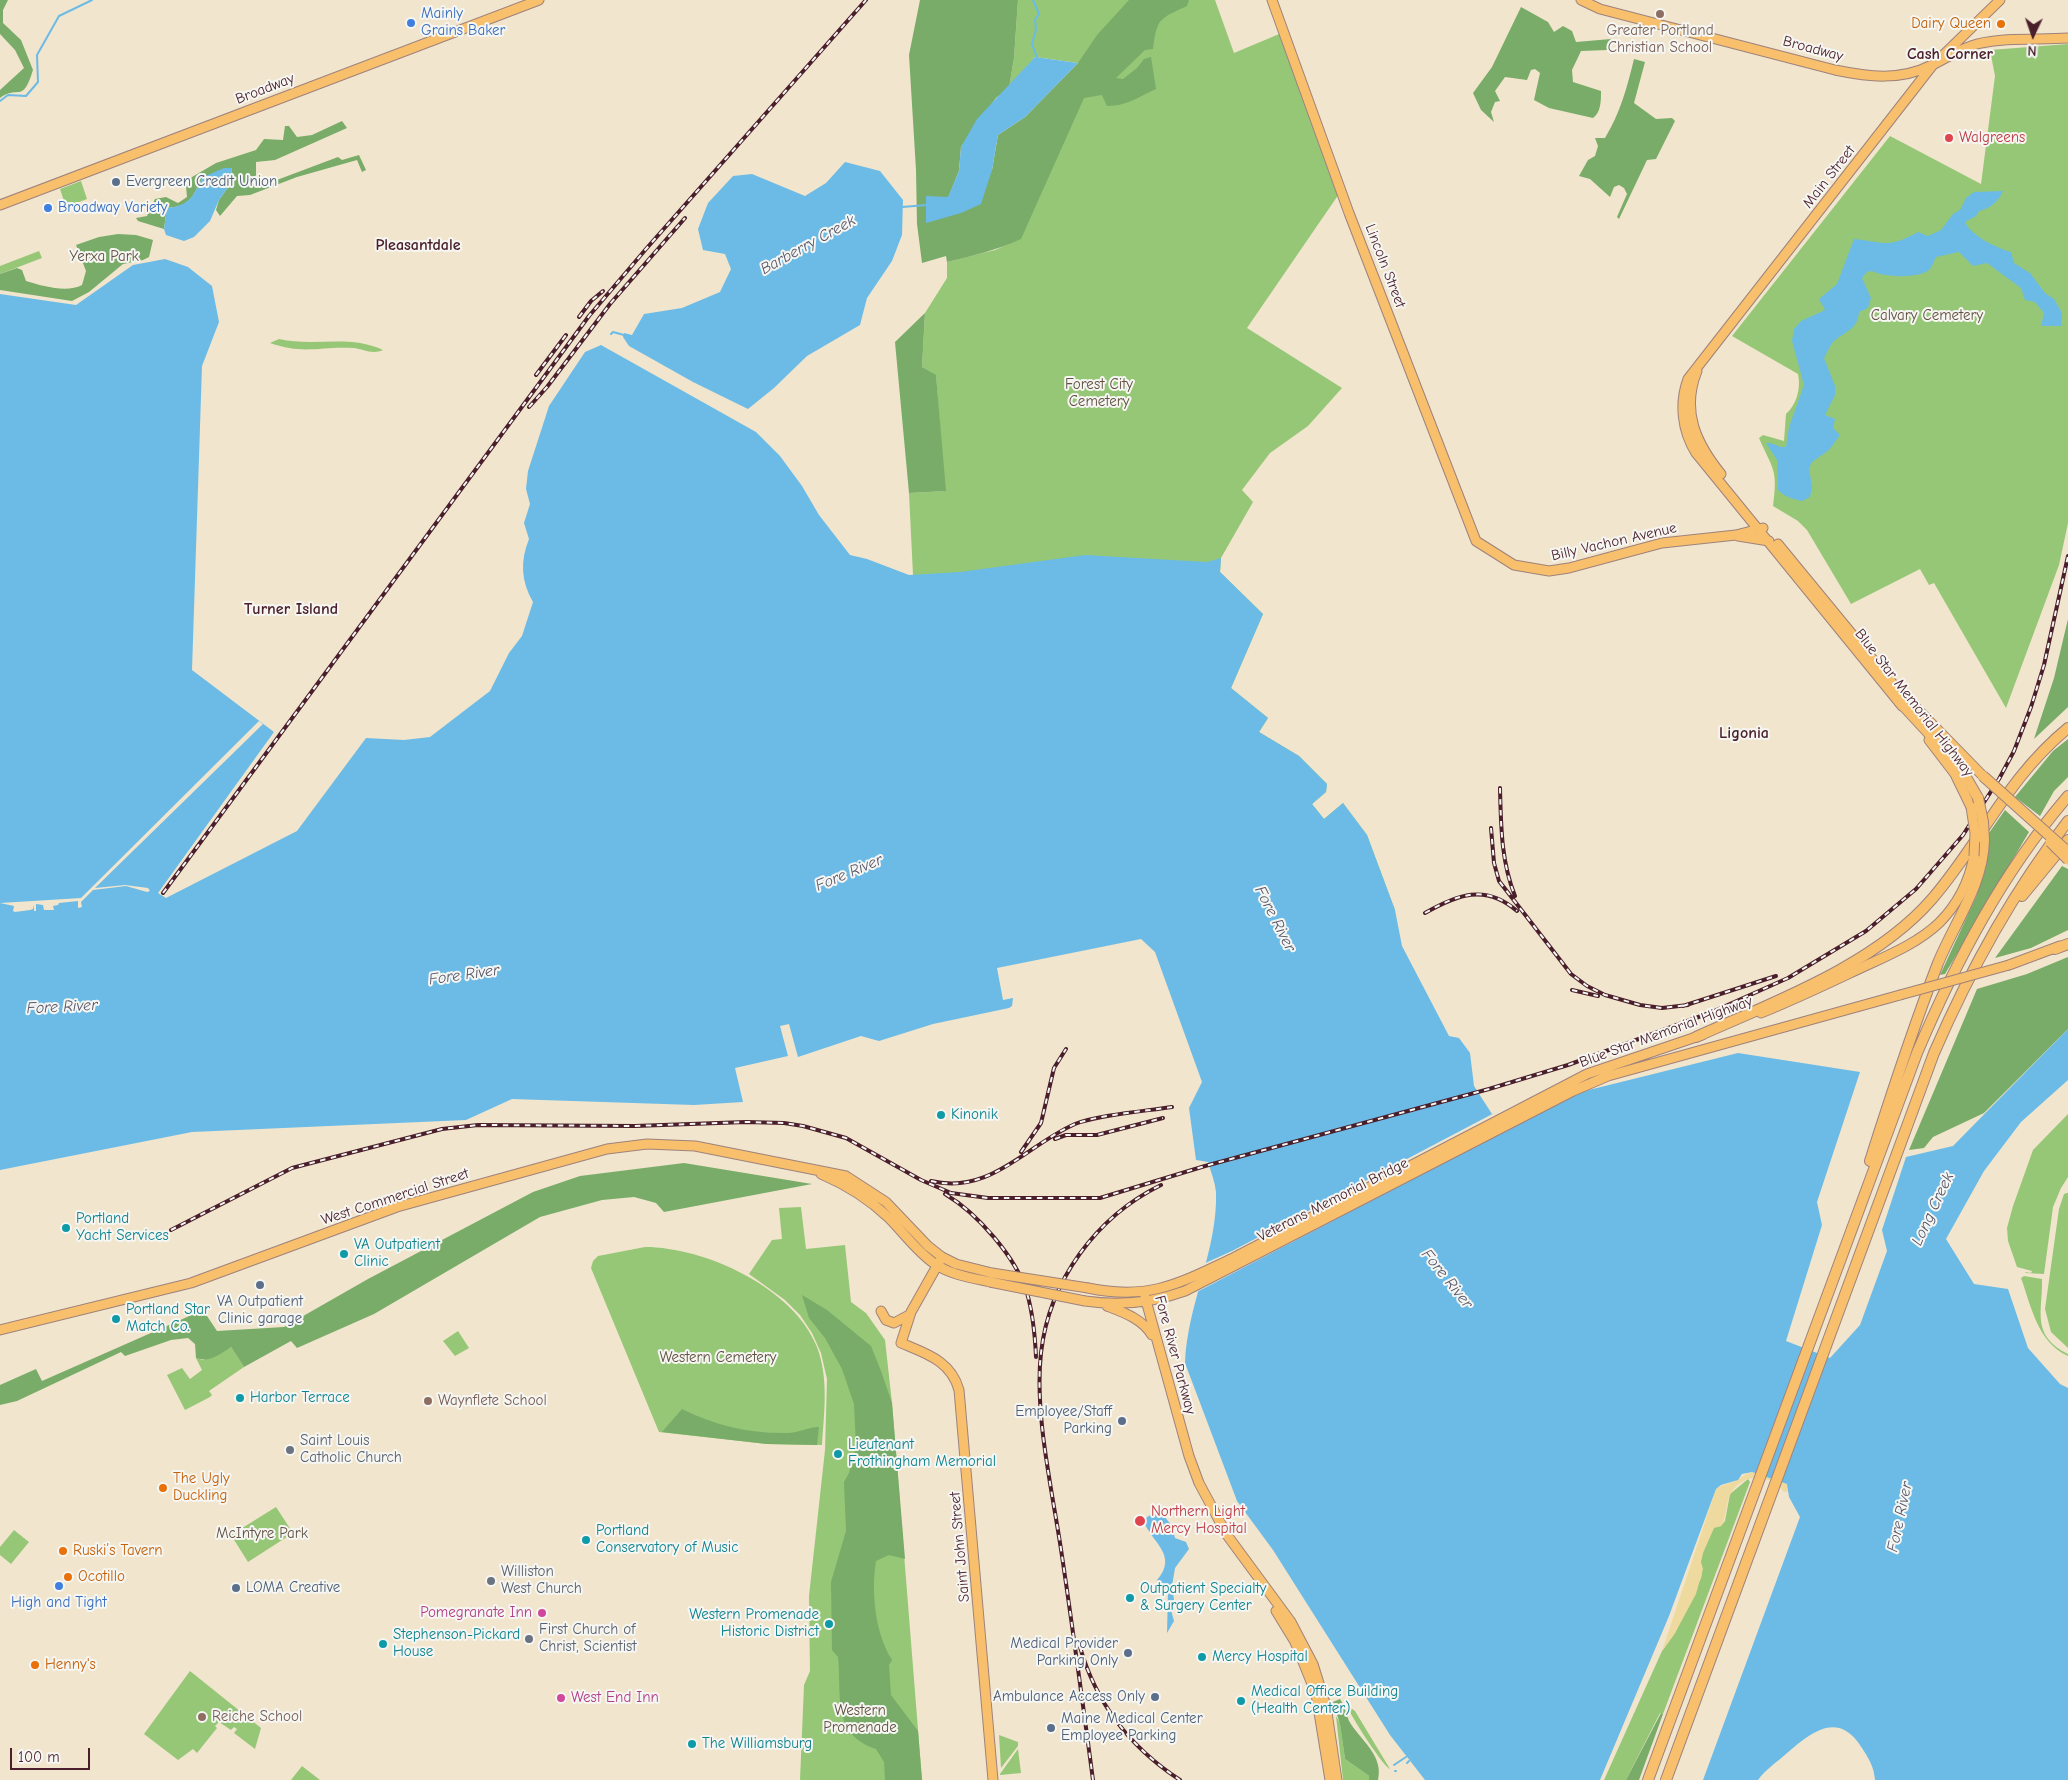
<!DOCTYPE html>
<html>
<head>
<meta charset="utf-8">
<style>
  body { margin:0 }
  #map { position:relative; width:2068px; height:1780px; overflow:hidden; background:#f1e5cd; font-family:"Comic Neue",sans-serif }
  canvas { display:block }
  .north { position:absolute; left:2008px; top:10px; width:50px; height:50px; -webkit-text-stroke:4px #f6f6f2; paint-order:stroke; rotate:183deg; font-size:14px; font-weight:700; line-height:20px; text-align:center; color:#4a1f2b }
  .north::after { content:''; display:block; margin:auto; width:18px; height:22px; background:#4a1f2b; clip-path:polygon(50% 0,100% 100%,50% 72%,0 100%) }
  .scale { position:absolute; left:10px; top:1748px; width:80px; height:22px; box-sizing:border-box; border:2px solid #4a1f2b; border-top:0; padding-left:6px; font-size:15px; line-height:18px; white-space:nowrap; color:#4a1f2b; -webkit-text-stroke:4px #f6f6f2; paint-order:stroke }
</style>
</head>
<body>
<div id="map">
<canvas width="2068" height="1780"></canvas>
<div class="north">N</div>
<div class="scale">100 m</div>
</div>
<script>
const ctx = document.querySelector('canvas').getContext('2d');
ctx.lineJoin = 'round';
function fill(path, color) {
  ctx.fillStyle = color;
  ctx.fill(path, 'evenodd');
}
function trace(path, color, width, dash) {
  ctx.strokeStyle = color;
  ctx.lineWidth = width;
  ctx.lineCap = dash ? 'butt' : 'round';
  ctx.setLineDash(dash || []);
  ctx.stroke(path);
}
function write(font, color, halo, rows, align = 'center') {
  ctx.font = font + ' "Comic Neue",sans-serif';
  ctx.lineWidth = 4;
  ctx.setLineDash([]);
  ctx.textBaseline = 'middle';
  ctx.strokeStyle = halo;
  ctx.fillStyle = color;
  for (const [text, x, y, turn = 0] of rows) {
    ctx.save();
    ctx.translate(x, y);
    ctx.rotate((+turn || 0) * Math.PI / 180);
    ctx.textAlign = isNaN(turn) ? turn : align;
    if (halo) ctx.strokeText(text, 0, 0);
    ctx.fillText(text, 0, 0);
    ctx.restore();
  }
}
fill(new Path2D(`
  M1018,0h197l19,53 50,-21 57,159 -94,137 95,60 -34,38 -38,27 -28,37 11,12 -32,56 -1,14 43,42 -32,74 37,30 -9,14 40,24 28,28 -1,8 -14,12 12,15 19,-16 24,32 28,75 -486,-335h4l-4,-82 36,-2 -9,-115 -14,-9 3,-54 22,-35v-16l48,-12 25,-11 58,-176 -43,-6 -26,31 5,-30z
  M2068,44v479l-9,42 -53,143 -72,-125 -5,2 -9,-16 -69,35 -44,-74 -9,-9 -25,-15c5,-37 0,-36 -14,-68l4,-3 21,6 2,-27c11,-10 15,-26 12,-40l-66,-38 158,-200 91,48 14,-108 -5,-26z
  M81,181l6,18 -21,8 -6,-18z
  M39,251l3,7 -42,16v-8z
  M279,339c35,8 71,-5 104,11 -11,5 -19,-1 -30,-2 -33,-2 -49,7 -83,-5z
  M2068,1114v63l-7,11 -8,19 -9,67 -18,-1 -1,-1 6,1 1,-2 -15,-4 -9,-26 -1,-13 6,-22 20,-56z
  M2067,1193h1v155l-17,-16 -6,-23 14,-100 5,-15z
  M801,1207l5,42 39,-4 6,57 15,11 19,27 7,63 30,377h-122l4,-95 6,-14 -1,-75 16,-146 2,-71 -6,-26 -9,-20 -12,-18 -15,-15 -36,-26 23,-34 10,-1 -3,-31z
  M645,1247c60,0 149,41 172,100 12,32 7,66 5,98l-55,-1 -108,-12 -68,-164 2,-7 5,-5z
  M2024,1276l18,3c1,32 -12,56 26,75v2c-30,-13 -37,-50 -47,-78z
  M458,1331l11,17 -14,8 -12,-15z
  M231,1347l13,20 -35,24 3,4 -2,2 -25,13 -18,-35 15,-7 8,11 12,-9 -6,-12 7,2z
  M1748,1479l2,3 -87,232 -3,-1 -34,67h-22l58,-129 13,-18 26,-55c2,-7 0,-9 0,-16 -1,-10 9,-25 13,-35l7,-1 4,-5 5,-27z
  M276,1507l17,26 -45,29 -17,-27z
  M14,1530l15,12 -18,22 -11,-9v-8z
  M190,1671l71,57 -6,21 -21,-16 3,-4 -3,-2 -3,3 -12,-8 -4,4 2,2 -20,25 -4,-4 -15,11 -34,-26z
  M1348,1706l7,5 35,58c-7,-3 -43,-58 -42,-63z
  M1336,1716l4,7 5,36 24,17v4h-26z
  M999,1735l19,7v4l-17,22z
  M1018,1749l3,24 -21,2v-1z
  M302,1766l18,14h-29z`), '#96c777');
fill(new Path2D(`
  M0,0h8l-5,10v13l18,17 12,30c-11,35 -14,14 -33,28v-8l24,-22 -9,-18 -15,-16z
  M920,0h98l-4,58 -5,30 -13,10 -35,49 -2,24 -11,27 -22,24 66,-52 6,-35 27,-18 53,-54 19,-28 32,-35h60l-2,6c-28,13 -30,12 -34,43l-8,1 -29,28 7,1 14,-11 7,-9 7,-2 5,32c-18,8 -29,17 -49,17l-5,-11 -18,3 -63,141c-24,11 -49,17 -74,23l-1,-6 -24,7 -5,-39 -1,-54 -7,-115z
  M1521,7l27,15 6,10 9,-6 9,5 4,11 35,-3 -4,11 -26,1 -9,19 1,12 28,9c0,10 0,21 -8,27l-44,-10 -15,-8 6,-27 -5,-4 -4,1 -4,10 -22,-3 -10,14 5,10 -5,1 -4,10 3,10 -13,-12 -8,-17 19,-26z
  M1634,59l11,3 -11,41 22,16 16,-1 3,3 -19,38 -9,1 -28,59 -2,-2 10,-23 -3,-6 -5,-3 -5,2 -4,10 -20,-18 -11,-3 9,-16 7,-4 3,-10 -3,-8h10c15,-25 22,-50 29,-79z
  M342,121l5,7 -72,32 -19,2v13l-6,12 6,-5 5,4 77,-29 4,3 17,-5 7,15 -4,2 -5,-12 -60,17 -47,18 -13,1 -17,20 -4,-6 3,-10 12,-17 1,-15 -29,9c-11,20 -12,29 -36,31l-3,21 -26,-8 -2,-3 11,-2 8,-17 11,-2 12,6 9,-6 -1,-11 6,-9 24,-14 40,-13 8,-11 19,1 2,-14h4l8,11 15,-2z
  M118,234l18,1 17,5 -4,17 -6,3 -20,4 -34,28 -17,9 -72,-11v-16l17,-6 5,2 4,11c16,5 41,12 56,4l4,-14 -10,-26 23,-8z
  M925,313l-3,54 14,8 10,116 -37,2 -14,-151z
  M2068,619v88l-34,32 20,-61z
  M2068,739v38l-14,14 -14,25 -25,-19 38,-46z
  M2005,810l24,22 -84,142 -5,1 37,-80 12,-48v-14z
  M2062,866l6,3v61l-37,18 -36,10z
  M2068,957v72l-84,84 -51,24 -9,11 -15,2 68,-161 50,-15z
  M684,1163l128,21 -148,28 -8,-9 -22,-6 -32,3 -62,17 -166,97 -77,34 -6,-7 -47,26 -13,-20c-11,7 -21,16 -35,11l-1,-14 -7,-6 -17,2 -46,16 -4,-4 -104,49 -17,4v-20l36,-16 6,12 161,-71 14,21 67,-4 84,-48 165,-87 47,-16z
  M802,1295l25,15 44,36 10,25 11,32 13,156 -16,-4 -13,6c-5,31 -1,72 16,99l-3,5 2,30 27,36 4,49h-37l-1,-18 -8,-13c-45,-15 -34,-54 -38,-92l-6,-7 -1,-68 15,-51 -2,-49 5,-9 7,-26 -2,-43 -12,-35 -17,-31 -16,-20z
  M682,1409c34,17 69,25 107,24 11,-1 20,-6 30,-6l-2,18 -50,-1 -105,-12z
  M1340,1699c4,6 6,14 9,22 11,19 35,34 29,59h-9v-4l-24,-17 -5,-35 -7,-22z
  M1661,1713l2,1 -24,66h-13z`), '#78ac68');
fill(new Path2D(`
  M1752,1472l35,12 3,7 -6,1c-13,-18 -41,-20 -53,1 -6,10 -4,24 -10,33l-7,2 -11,25 -2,9 2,7 -7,25 -21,39 -13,18 54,-162c7,-5 14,-5 21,-9 6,-3 7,-6 15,-8z`), '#eeda9e');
fill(new Path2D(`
  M1035,57l43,6 -53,54 -27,18 -6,35 -11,34 -20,9 -35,10v-27l22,1 11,-26 2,-24 16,-28z
  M845,162l35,9 23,29 -1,35 -10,26 -25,37 -7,27 -53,31 -33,32 -26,21 -55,-27 -64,-36 -6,-9 1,-4 8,2 12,-21 38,-6 38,-16 11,-23 -6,-15 -22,-4 -5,-21 10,-26 25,-27 19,-2 53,22 21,-13z
  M224,168h8l-1,15 -12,17 -9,21 -16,16 -10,4 -18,-6 -2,-6 3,-21c24,-3 25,-11 36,-31z
  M2003,191c-5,11 -12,17 -24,20l-3,5 -11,6c6,14 32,26 46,30l3,11 16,10 15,20 9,6 8,14 -1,13h-20l3,-13 -9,-11 -10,-2 -4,-12 -34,-25 -14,3 -14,-14 -23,5c-2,4 -4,10 -7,13 -11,9 -47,7 -57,1l-5,1 -5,6 9,20 -3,10 -9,4c-1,17 -13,19 -25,29 -4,4 -7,12 -10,17l11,28v9l-10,20 10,4 -2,9 7,7 -11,15 -17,12 -3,6 3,19 -2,10 -8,4c-9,-2 -17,-4 -24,-11l-1,-30 -11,-17c8,-1 12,5 20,4l3,-20 15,-42 -12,-44 2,-12 7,-8 24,-11 -6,-11 18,-15 17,-45c31,3 33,10 64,-7l10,4 13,-6 12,-16 7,-4 6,-12 8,-6z
  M165,259l23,8 24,19 7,36 -17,44 -10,304 82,62 -116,161 8,5 131,-67 69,-93 38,2 26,-3 60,-46 19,-38 13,-17 11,-34c-12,-21 -13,-41 -4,-63l-5,-16 6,-19 -4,-15 2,-18 21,-65 36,-54 16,-7 155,87 24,24 22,30 17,29 31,40 17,4 42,16 51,-3 125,-17 122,7 14,-4 -1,14 43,42 -32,74 37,30 -9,14 40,24 28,28 -1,8 -14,12 12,15 19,-16 24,32 28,75 7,36 47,90 10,2 11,15 4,33 18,28 246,-61 122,19 -43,130 5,23 -36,116 44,17 30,-33 27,-74 -5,-21 24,-73 47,-11 115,-117v51l-47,42 -37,49 -38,68 28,45 34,5 20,59 32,36 8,4v392h-193c-1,-13 -6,-21 -13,-32 -24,-38 -50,-16 -76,6 -9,8 -21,16 -28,26h-55l97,-263 -11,-20 -2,-13 -35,-12 -10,2 -4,6 -17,5 -5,4 -47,127 -69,164h-175l-35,-45 -117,-185 -36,-49 -52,-138c2,-58 33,-113 31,-171 -1,-10 -5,-20 -8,-30l-12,-2 -7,-52 13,-26 -47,-130 -14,-13 -144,29 6,32 10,-2 -1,8 -3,2 -76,16 -54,17 -18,-5 -63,21 -9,-33 -9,2 8,30 -53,12 8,34 -49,3 -182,-6 -46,21 -274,12 -192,38v-876l76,11 57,-40z
  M1156,1511h4l12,15 3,12 11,4 3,7 -14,19 -3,18 2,14 -3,10 3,11 -7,12 1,-41 -11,-12c22,-25 -6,-38 -14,-60z`), '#6cbbe6');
fill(new Path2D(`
  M259,721l4,3 -168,164 30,-3 23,3 2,3 -3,1 -21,-6 -33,4 -12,12 1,5 -4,1v-7l-19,2 -1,2 -5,1 1,4h-10l-1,-5 -7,-1v7h-2v-6l-1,4 -3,1 -15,2 -2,-1 1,-5 -14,-3 81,-5z
  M1574,1092l1,2 -380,199 6,-28 31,-14 268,-141z`), '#f1e5cd');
trace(new Path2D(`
  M1033,0l6,14 -4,6 1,10 -4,14 6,16
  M0,101l8,-6 18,1 12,-14 -1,-27 22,-39 33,-16
  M902,207l25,-2
  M611,334l2,-2 11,3
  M1407,1763l2,-2
  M1394,1765l12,-8
  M1395,1771h1`), '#6cbbe6', 2);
const major = new Path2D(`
  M1272,0l77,213 127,328 38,24 35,6 20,-3 93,-25 74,-8 27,-7
  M1581,0l19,9 235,61c34,7 65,11 97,-5 15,-7 29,-17 45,-21 30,-7 61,-4 91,-6
  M0,205l539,-205
  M1697,371c-16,40 -1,72 24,103
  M1738,536l31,5
  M1778,544l115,140 90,92
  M1902,706l-206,-253c-14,-22 -17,-50 -8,-74l244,-313 68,-66
  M1929,740l26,34 16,33
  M2009,965l51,-19
  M1761,1013c35,-14 68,-30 102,-46 26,-12 55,-24 76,-44 19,-19 30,-41 35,-67
  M821,1174c26,11 48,25 68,44 15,15 28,34 46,46 16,11 37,14 55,18
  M942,1257l-31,55 -10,31c26,11 50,18 58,47l34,390
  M1088,1288c62,13 92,-5 147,-31l352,-183 115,-39
  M1145,1297l44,159 10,27 28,52 64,87 22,42 13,42 11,74
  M1085,1301c35,5 67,2 100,-10l388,-200 35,-15 292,-81
  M1107,1306c18,7 35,13 45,29
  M881,1311l5,9 8,3 15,-8
  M0,1330l191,-47 206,-76 210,-58 40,-5 48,2 151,30 40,26 42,44 14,11 14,7 36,9
  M1276,1611l19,31 21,52 14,86`);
const highway = new Path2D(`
  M1899,701l61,66 18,31
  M2022,896l46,-56
  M2055,949l13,-5
  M1696,1037c78,-35 179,-72 236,-138 50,-58 74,-120 136,-171
  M1870,1161c21,-66 43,-133 68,-198 17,-41 45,-78 46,-123
  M1648,1780l269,-727c39,-92 86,-181 151,-257
  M1666,1780l268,-727c36,-83 79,-161 134,-232`);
trace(major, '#9e827c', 11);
trace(highway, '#9e827c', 12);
trace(major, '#f8bf6c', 9);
trace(highway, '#f8bf6c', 10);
const rail = new Path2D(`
  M579,317l12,-16 12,-10
  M536,375l30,-40
  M529,407l18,-20 63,-83 75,-86
  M1500,788c1,38 1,73 15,108
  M1491,828l3,35 5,18 72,93 16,12 18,9 35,10 22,3 26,-3
  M163,893l426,-577 57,-67 220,-249
  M1425,913c32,-18 60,-30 92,-2
  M1572,990l26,6
  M1683,1006l93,-30
  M1055,1139l11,-4h31l66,-17
  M1021,1152l20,-29 13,-55 12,-19
  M931,1181c60,14 94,-35 144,-57 23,-9 71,-13 97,-17
  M945,1194c32,19 71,63 82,99 6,21 8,42 9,64
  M171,1230l121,-62 150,-39 36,-4 157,1 111,-4 38,1 19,3 43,12 75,42 30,13 37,5h112l105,-32 284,-77 79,-24 144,-53 76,-34 78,-47 50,-42 47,-54 36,-56 15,-28 17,-44 13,-42 24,-109
  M1080,1647c16,56 51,101 100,133
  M1093,1780c-10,-75 -20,-150 -31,-224 -9,-63 -28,-141 -21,-203 8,-72 55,-136 120,-168`);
trace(rail, '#4a1f2b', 4);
trace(rail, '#f6f6f2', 2, [5.5]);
const majorBridge = new Path2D(`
  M1971,807l4,26 -1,23
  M2050,842l18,18
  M1900,995l109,-30
  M992,1273l96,15
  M990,1282l95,19`);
const highwayBridge = new Path2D(`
  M1983,776l85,76
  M1978,798l5,24 1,18`);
trace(majorBridge, '#9e827c', 11, []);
trace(highwayBridge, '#9e827c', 12, []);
trace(majorBridge, '#f8bf6c', 9);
trace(highwayBridge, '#f8bf6c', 10);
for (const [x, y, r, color] of [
  [1660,14,5,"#8d6e63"],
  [411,23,5,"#3f7fe0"],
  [2001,24,5,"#e8710a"],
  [1949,138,5,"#e0444e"],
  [116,182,5,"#5c6f8a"],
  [48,208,5,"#3f7fe0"],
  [941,1115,5,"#0f9aa8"],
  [66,1228,5,"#0f9aa8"],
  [344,1254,5,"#0f9aa8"],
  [260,1285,5,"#5c6f8a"],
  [116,1319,5,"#0f9aa8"],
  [240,1398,5,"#0f9aa8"],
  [428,1401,5,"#8d6e63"],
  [1122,1421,5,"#5c6f8a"],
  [290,1450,5,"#6b7280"],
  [838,1454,5,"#0f9aa8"],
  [163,1488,5,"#e8710a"],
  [1140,1521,6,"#e0444e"],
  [586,1540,5,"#0f9aa8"],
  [63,1551,5,"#e8710a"],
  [68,1577,5,"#e8710a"],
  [491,1581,5,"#6b7280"],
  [59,1586,5,"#3f7fe0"],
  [236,1588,5,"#5c6f8a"],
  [1130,1598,5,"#0f9aa8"],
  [542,1613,5,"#d1479c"],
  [829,1624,5,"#0f9aa8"],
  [529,1639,5,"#6b7280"],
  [383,1644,5,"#0f9aa8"],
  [1128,1653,5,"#5c6f8a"],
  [1202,1657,5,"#0f9aa8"],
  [35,1665,5,"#e8710a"],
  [1155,1697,5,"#5c6f8a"],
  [561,1698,5,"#d1479c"],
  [1241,1701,5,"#0f9aa8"],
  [202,1717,5,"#8d6e63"],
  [1051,1728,5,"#5c6f8a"],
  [692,1744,5,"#0f9aa8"]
]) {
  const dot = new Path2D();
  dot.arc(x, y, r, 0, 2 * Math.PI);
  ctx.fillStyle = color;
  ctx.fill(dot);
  trace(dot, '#f6f6f2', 2);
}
write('15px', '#366cbe', '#f6f6f2', [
  ["Mainly",421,14],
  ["Grains Baker",421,31],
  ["Broadway Variety",58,208],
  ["High and Tight",59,1603,"center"]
], 'left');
write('15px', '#c56008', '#f6f6f2', [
  ["Dairy Queen",1991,24,"right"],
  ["The Ugly",173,1479],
  ["Duckling",173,1496],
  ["Ruski’s Tavern",73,1551],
  ["Ocotillo",78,1577],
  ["Henny's",45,1665]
], 'left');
write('15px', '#785e54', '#f6f6f2', [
  ["Greater Portland",1660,31,"center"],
  ["Christian School",1660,48,"center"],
  ["Waynflete School",438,1401],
  ["Reiche School",212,1717]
], 'left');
write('15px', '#4a1f2b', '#f6f6f2', [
  ["Broadway",1813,49,15],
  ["Broadway",265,89,-21],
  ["Main Street",1829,177,-52],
  ["Lincoln Street",1385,266,69],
  ["Billy Vachon Avenue",1614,542,-13],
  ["Blue Star Memorial Highway",1914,703,52],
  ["Blue Star Memorial Highway",1666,1032,-20],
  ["West Commercial Street",395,1197,-18],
  ["Veterans Memorial Bridge",1333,1200,-27],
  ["Fore River Parkway",1175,1355,75],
  ["Saint John Street",960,1547,-95]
]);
write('15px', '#be3a42', '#f6f6f2', [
  ["Walgreens",1959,138],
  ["Northern Light",1151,1512],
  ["Mercy Hospital",1151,1529]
], 'left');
write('15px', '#4e5e75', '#f6f6f2', [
  ["Evergreen Credit Union",126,182],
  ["VA Outpatient",260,1302,"center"],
  ["Clinic garage",260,1319,"center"],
  ["Employee/Staff",1112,1412,"right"],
  ["Parking",1112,1429,"right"],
  ["LOMA Creative",246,1588],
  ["Medical Provider",1118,1644,"right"],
  ["Parking Only",1118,1661,"right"],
  ["Ambulance Access Only",1145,1697,"right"],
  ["Maine Medical Center",1061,1719],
  ["Employee Parking",1061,1736]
], 'left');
write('15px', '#615142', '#f6f6f2', [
  ["Yerxa Park",104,257],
  ["Calvary Cemetery",1927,316],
  ["Forest City",1099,385],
  ["Cemetery",1099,402],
  ["Western Cemetery",718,1358],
  ["McIntyre Park",262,1534],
  ["Western",860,1711],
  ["Promenade",860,1728]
]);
write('15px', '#0d838f', '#f6f6f2', [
  ["Kinonik",951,1115],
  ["Portland",76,1219],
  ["Yacht Services",76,1236],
  ["VA Outpatient",354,1245],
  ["Clinic",354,1262],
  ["Portland Star",126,1310],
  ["Match Co.",126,1327],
  ["Harbor Terrace",250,1398],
  ["Lieutenant",848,1445],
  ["Frothingham Memorial",848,1462],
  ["Portland",596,1531],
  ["Conservatory of Music",596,1548],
  ["Outpatient Specialty",1140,1589],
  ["& Surgery Center",1140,1606],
  ["Western Promenade",819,1615,"right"],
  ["Historic District",819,1632,"right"],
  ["Stephenson-Pickard",393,1635],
  ["House",393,1652],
  ["Mercy Hospital",1212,1657],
  ["Medical Office Building",1251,1692],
  ["(Health Center)",1251,1709],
  ["The Williamsburg",702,1744]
], 'left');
write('15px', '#5b616d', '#f6f6f2', [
  ["Saint Louis",300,1441],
  ["Catholic Church",300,1458],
  ["Williston",501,1572],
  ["West Church",501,1589],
  ["First Church of",539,1630],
  ["Christ, Scientist",539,1647]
], 'left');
write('15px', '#b23c85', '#f6f6f2', [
  ["Pomegranate Inn",532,1613],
  ["West End Inn",571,1698,"left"]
], 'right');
write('bold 16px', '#4a1f2b', '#f6f6f2', [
  ["Cash Corner",1950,54],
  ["Pleasantdale",418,245],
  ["Turner Island",291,609],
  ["Ligonia",1744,733]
]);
write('italic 16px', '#56566c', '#f6f6f2', [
  ["Barberry Creek",808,245,-29],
  ["Fore River",849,873,-23],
  ["Fore River",1275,919,63],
  ["Fore River",464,975,-8],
  ["Fore River",62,1007,-3],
  ["Long Creek",1933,1209,-65],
  ["Fore River",1447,1279,51],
  ["Fore River",1900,1517,-78]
]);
</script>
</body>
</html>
